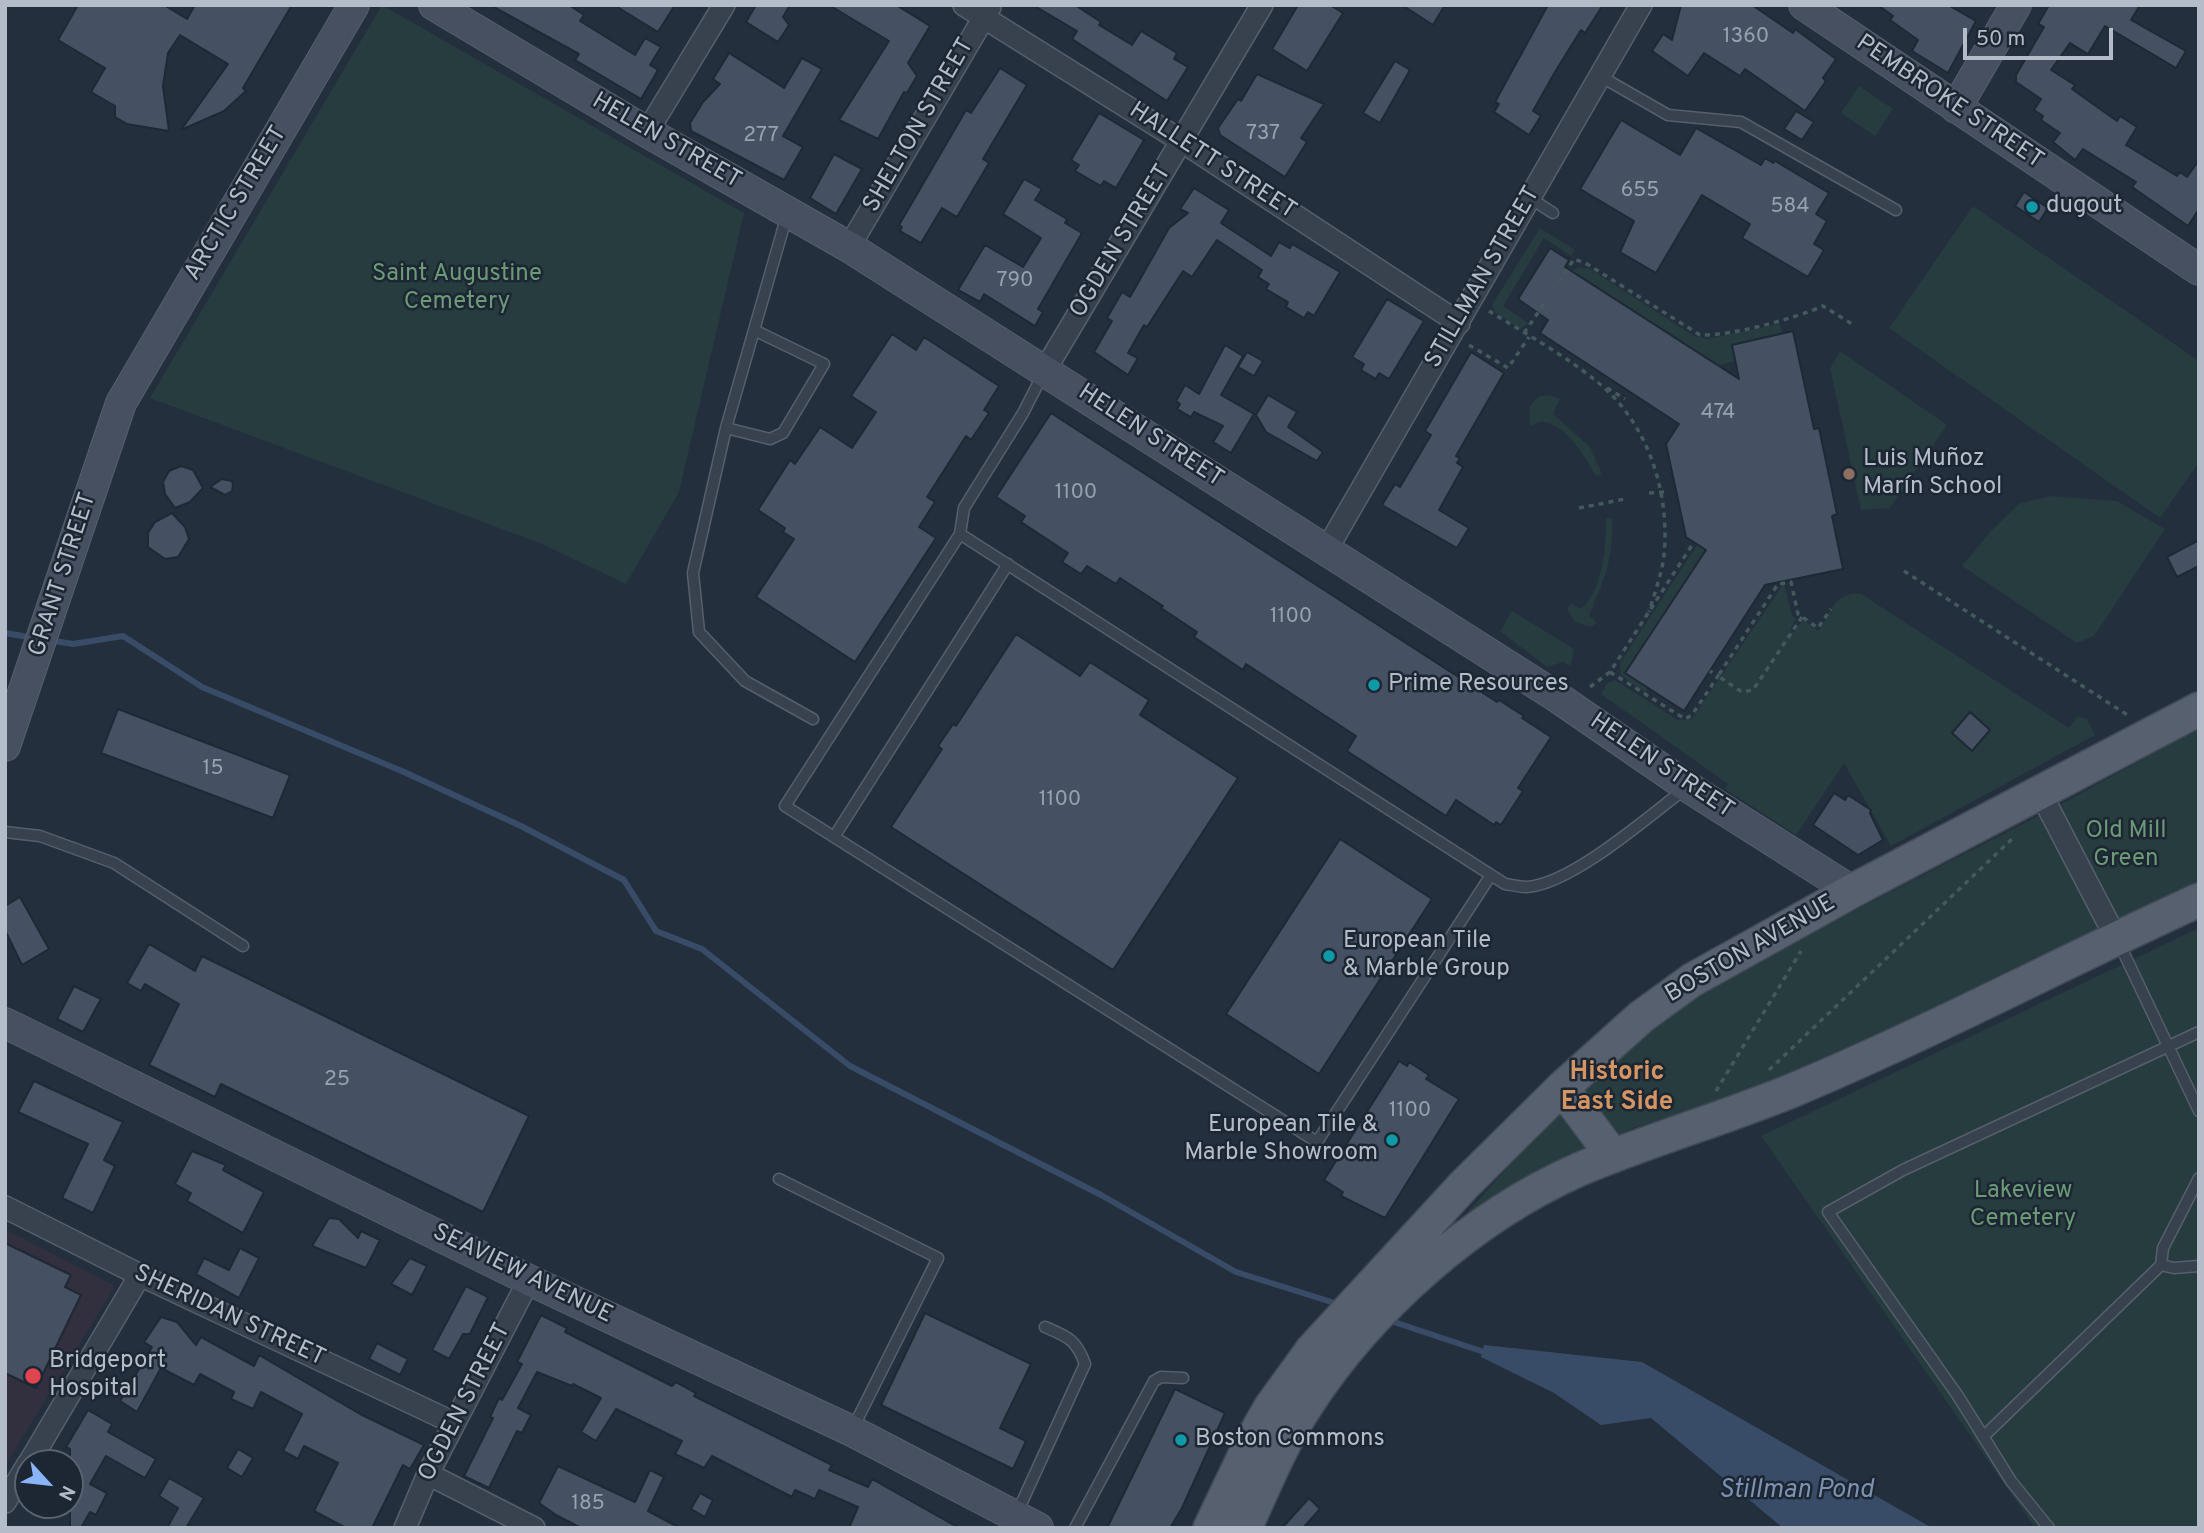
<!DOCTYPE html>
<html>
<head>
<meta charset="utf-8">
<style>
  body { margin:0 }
  #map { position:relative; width:2204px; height:1533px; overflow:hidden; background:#242f3e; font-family:Overpass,sans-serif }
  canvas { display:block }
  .frame { position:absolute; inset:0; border:7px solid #b4bcc9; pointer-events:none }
  .north { position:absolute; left:14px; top:1449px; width:70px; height:70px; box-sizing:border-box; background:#1d2633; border:2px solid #59626f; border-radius:50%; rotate:117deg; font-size:19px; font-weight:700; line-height:28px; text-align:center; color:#b4bcc9 }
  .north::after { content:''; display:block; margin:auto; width:24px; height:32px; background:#8ab4f8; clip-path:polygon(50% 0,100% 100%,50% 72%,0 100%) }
  .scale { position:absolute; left:1963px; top:28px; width:150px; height:32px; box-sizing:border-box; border:4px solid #b4bcc9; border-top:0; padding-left:9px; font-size:21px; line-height:24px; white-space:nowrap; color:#b4bcc9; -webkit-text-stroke:5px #1d2633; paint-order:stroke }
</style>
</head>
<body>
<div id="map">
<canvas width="2204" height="1533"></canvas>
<div class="frame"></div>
<div class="north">N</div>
<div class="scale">50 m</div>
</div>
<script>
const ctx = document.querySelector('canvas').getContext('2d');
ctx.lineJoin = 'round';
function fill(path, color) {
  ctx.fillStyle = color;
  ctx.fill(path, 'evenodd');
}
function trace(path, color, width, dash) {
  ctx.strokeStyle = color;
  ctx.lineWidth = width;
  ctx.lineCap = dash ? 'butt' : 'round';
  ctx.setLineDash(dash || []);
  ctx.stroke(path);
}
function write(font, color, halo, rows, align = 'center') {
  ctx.font = font + ' Overpass,sans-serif';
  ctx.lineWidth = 5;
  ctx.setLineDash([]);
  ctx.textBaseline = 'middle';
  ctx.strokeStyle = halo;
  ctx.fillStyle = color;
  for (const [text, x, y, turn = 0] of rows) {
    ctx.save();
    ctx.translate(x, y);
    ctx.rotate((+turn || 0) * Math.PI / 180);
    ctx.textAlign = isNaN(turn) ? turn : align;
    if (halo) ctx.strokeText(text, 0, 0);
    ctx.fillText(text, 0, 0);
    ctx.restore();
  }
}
fill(new Path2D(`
  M5,1229l110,57 -110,180z`), '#32303f');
fill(new Path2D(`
  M382,5l362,208 -65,279 -53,92 -84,-40 -392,-146z
  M1859,86l34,23 -18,27 -34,-23z
  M1973,206l226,155v101l-39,56 -271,-190z
  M1540,228l35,22 -4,6 -27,-18 -41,68 25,17 -7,6 -25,-16 -4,-8z
  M1579,267l11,2 104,67 13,3 73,-15 2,9 -50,11 3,17 -16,4 -141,-91 -16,24 6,-25z
  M1840,351l107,74 -57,83 -29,2 -31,-142z
  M1548,395l12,4 -7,15 37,33 12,27 -6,2c-11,-19 -28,-49 -51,-54 -7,-2 -10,3 -15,4l-1,-19 9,-10z
  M2049,496l68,5 48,28 -71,107 -17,7 -115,-77 29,-35 28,-27z
  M1606,518l6,1c2,39 -8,61 -23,97l8,7 -7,4 -15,-5 -8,-13 4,-6 9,6c24,-18 26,-64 26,-91z
  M1697,545l8,5 -79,123 22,15 -3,5 -24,-18 -1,-12z
  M1784,583l8,33 4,3 -6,11 4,2 9,-12 16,11c12,-18 15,-40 42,-37l208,134 9,-12 9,3 8,16 -204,111 -47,-83 -48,72 -71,-46 3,-5 -127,-90 6,-11 8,-3 63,40 14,-1z
  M1512,611l62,38 -4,17 -7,-4 -16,5 -47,-36z
  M2199,728v159l-410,191 -158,51 -60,29 -114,66 91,-102 113,-102 86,-54 320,-165z
  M2199,928v600h-164l-274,-392z`), '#263c3f');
fill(new Path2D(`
  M1484,1345l158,17 290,166h-149l-132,-110 -50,7 -47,-32 -73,-36z`), '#394c67');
trace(new Path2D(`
  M5,633l29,5
  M48,640l25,4 50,-8 79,51 202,85 117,54 103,54 32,51 46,18 148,117 251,129 135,77 105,33
  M1388,1320l99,33`), '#394c67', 6);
const building = new Path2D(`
  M78,5h86l23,14 8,-14h97l-49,83 3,3 -22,20 -43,19 47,-66 -48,-29 -12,18 -5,33 6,45 -42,-7 -12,-7v-11l-24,-14 14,-24 -47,-28z
  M490,5h79l15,10 -4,6 55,34 10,-17 16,9 -11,18 8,5 -17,29 -66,-39 4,-6z
  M614,5h61l-17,27z
  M756,5h34l-7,12 6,8 -11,17 -32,-20z
  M829,5h67l34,21 -22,37 9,13 -10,17 -3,-1 -26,47 -39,-19 50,-79z
  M1033,5h42l26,17 -2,3 33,20 9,-14 36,22 -3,6 14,8 -21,34 -95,-62 5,-8z
  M1298,5h32l13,8 -36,58 -35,-22z
  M1402,5h43l-12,20z
  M1548,5h55l-18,28 -4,-3 -26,42 -22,39 8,5 -12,19 -35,-23 5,-8 -4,-2z
  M1681,5h71l41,28 2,-4 41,30 -13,19 3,3 -21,30 -60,-42 -5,7 -36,-23 -16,23 -36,-25 11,-17 9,6z
  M1878,5h70l28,16 -28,52 -36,-22 6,-11 -28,-20 3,-4z
  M2049,5h91l-9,15 55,31 -10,17 -71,-42 -17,28 -18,-11 -19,27 24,15 -3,4 45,32 3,-5 17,11 -11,18 51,31 3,-4 7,5 12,-17v49l-11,17 -56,-39 4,-5 -53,-33 -8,11 -22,-18 7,-9 -19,-13 2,-4 -9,-6 7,-11 -25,-17v-7l28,-48 -6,-3z
  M729,53l55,35 18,-30 20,11 -39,67 20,11 -19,33 -93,-49 -1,-8 13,-21 17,-18 -7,-5z
  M1395,61l15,9 -30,53 -17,-10z
  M1000,68l27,17 -44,74 6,4 -32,54 -15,-9 -21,35 -21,-12 2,-4 -3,-2 67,-115 5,3z
  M1257,74l67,30 -23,34 6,4 -22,35 -65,-42 -2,-7 20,-29 3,2z
  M1796,111l18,11 -12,18 -18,-11z
  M1099,113l45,27 -28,48 -12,-7 -3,5 -26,-15 4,-6 -8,-5z
  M1621,120l59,35 16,-27 65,37 4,-7 8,5 2,-2 54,32 -13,21 11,7 -13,23 10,6 -16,27 -66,-39 8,-14 -48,-29 -46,78 -36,-21 14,-31 -54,-32z
  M834,154l28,15 -26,45 -26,-16z
  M1024,179l18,10 -7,11 32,19 -2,4 17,10 -44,76 5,3 -8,14 -51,-32 -4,8 -22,-12 27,-45 38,22 18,-29 -38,-24z
  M1194,188l35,22 -8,13 50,33 8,-14 11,6 2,-4 48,28 -26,44 -6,-4 -4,6 -18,-11 2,-5 -22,-13 3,-5 -11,-7 4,-7 -45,-30 -25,37 -9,-6 -36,56 -3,-2 -16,28 10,5 -10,17 -34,-23 18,-31 -5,-3 15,-26 8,5 39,-69 19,-15 -8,-4z
  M2024,192l24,16 -9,14 -24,-16z
  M1550,248l19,12 -4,7 174,112 -7,-34 61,-14 21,98 5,-1 18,86 -5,2 11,53 -78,16 -81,126 -59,-38 81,-123 -20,-13 -20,-93 13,-20 -139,-91 8,-13 -30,-21z
  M1387,299l37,22 -35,58 -10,-6 -3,6 -15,-9 3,-6 -12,-7z
  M892,334l24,16 8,-13 75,49 -15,24 5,3 -18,27 -5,-4 -39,61 8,5 -16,25 17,11 -81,124 -99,-65 38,-58 -11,-7 2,-4 -27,-18 32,-50 5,4 25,-37 32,21 24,-36 -25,-16z
  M1225,345l18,11 -22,39 33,19 -23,39 -18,-11 10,-16 -29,-14 -3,5 -14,-8 3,-5 -4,-3 9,-16 14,9z
  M1247,352l16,9 -9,15 -16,-9z
  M1471,352l33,21 -48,83 4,2 -3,5 6,4 -24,43 30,18 -12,20 -75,-43 13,-21 5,3 31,-52 -6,-4z
  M1268,395l29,17 -9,15 35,25 -6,9 -51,-29 -10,-17z
  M1051,413l446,289 2,-2 25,16 -2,2 29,19 -33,51 5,3 -22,34 -5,-3 -2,3 -38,-25 -10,16 -99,-65 9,-15 -110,-72 -3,6 -49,-33 3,-5 -36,-24 2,-2 -43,-28 -4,6 -29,-18 -6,8 -19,-12 6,-9 -47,-31 4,-6 -29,-19z
  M181,466l12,4 10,18 -13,14 -15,6 -10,-14 -2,-12 6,-11z
  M222,479l10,2 1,4 -1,6 -7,4 -15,-8z
  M172,513l13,14 4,12 -11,18 -13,2 -17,-12v-14l7,-11z
  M2199,540v26l-22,11 -10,-20z
  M1016,634l64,42 10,-14 59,38 -9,15 98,63 -125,192 -222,-143 51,-78 -4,-3 15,-22 3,2z
  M118,709l172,66 -17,43 -172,-65z
  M1970,712l20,18 -18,21 -20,-18z
  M1834,793l11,7 3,-5 23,15 -1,3 13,27 -25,15 -45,-30z
  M1340,839l92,60 -113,175 -93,-60z
  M20,897l29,52 -27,16 -17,-35v-24z
  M149,944l46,27 7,-15 327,160 -46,96 -262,-128 -6,13 -66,-32 30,-61 -34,-20 -4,7 -14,-8z
  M74,986l27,13 -18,33 -26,-13z
  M1399,1061l8,5 2,-4 20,13 -3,4 33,20 -74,119 -44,-22 2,-4 -19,-12z
  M34,1081l89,41 -19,38 11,6 -22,47 -31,-15 26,-54 -70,-32z
  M192,1151l34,14 -3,5 41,22 -21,41 -56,-32 4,-8 -16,-9z
  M329,1218l10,1 19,19 3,-7 19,9 -14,28 -54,-22z
  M5,1243l66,32 -6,12 16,8 -45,93 -31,-15z
  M240,1248l19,10 -20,40 -43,-24 8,-16 25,12z
  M410,1258l17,8 -15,29 -21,-11z
  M466,1286l22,11 -18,37h-7l-14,25 -17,-9z
  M925,1313l106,51 -31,64 26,13 -13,28 -132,-64z
  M541,1315l26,13 -2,4 107,54 4,-4 20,11 -2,3 138,69 -3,5 39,17 4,-8 87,49h-110l9,-21 -39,-17 -4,9 -20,-9 -3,7 -80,-41 -8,12 -29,-14 7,-13 -66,-32 -20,32 -15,-9 20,-34 -28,-14 -1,2 -35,-14 -19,36 13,7 -9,18 -5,-2 -28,57 -25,-12 29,-58 -3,-1 9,-19 3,2 20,-36 -5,-2z
  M161,1317l16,5 19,23 5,-8 53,29 5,-11 101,59 64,31 -14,24 -7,-4 -31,63h-26l-32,-17 24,-48 -34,-17 -6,13 -15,-8 19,-37 -41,-22 -8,17 -22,-10 3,-7 -34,-18 -6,11 -33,-17 -24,44 -17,-11 32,-54 -8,-5z
  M377,1343l31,16 -8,16 -31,-16z
  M1175,1389l50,24 -43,95 -12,20h-63z
  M88,1410l24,14 -4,8 48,27 -11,19 -39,-22 -16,28 17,9 -11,22 -6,-3 -9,16h-11v-79l-4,-2z
  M238,1449l15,9 -11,19 -15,-9z
  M558,1466l77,36 15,-32 14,7 -16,34 32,17h-99l-25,-13 -17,-12z
  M169,1478l35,20 -18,30h-19l11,-20 -19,-12z
  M700,1493l13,7 -8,17 -14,-8z
  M1309,1498l11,11 -17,19h-21z`);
fill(building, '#455162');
trace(building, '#1f2835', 2);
const lane = new Path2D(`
  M1600,76l68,39 73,7 155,88
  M1530,198l23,15
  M787,215l-61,213 -33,145 6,59 46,49 68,38
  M1043,374l-20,39 -59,95 -4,26 -175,272 532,336 174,-267
  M726,428l44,11 13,-6 41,-69 -70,-34
  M960,534l545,350c7,1 15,3 21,3 45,-2 123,-71 160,-99
  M5,832l35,4 74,27 129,83
  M834,837l174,-273
  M2119,943l80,168
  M779,1179l159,79 -85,170
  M2161,1265l13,3 25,-2
  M1983,1437l178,-172 2,-17 36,-70
  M1017,1513l68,-149c-9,-25 -17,-27 -40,-37
  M1075,1528l79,-147 7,-4 22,1
  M2049,1528l-38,-47 -53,-85 -130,-184 75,-42 296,-138`);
const street = new Path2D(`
  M964,5l219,137 276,181
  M647,132l77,-127
  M849,247l141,-240
  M1045,370l217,-365
  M1327,549l314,-544
  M2040,792l76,146
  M5,1207l135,68 314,148
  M29,1463l111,-188
  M428,1474l106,54
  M5,1502l23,-38
  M405,1528l23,-54 101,-194`);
const secondary = new Path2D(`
  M434,5l213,127 202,115 708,450 131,90 164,104
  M1804,5l395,265
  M1956,108l60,-103
  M5,746l116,-343 233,-398
  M5,1023l524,257 323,151 186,97`);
const primary = new Path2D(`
  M1562,1088l51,68
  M1210,1528l42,-88 18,-32 42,-58 152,-165 98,-97 79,-71 51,-37 160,-89 347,-182
  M1245,1528c19,-41 36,-84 61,-122 63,-98 167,-190 274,-237 69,-29 142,-50 211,-78 139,-58 272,-129 408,-191`);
trace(lane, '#565f6c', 13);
trace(street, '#565f6c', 24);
trace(secondary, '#565f6c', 32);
trace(primary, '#414a57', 36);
trace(new Path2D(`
  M1559,282l15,-23 13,5 113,71c31,1 93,-16 123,-29l29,18
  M1489,311c37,23 79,46 112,74 48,41 69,109 63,170 -2,19 -10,39 -15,57
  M1524,333l22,-32
  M1469,345l39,23 21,-31
  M1607,388l18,11
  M1649,493l17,-1
  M1579,508l46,-9
  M1904,571l225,145
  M1802,617l-49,73 -11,2 -24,-16 60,-92 13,-2 7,32 20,14 13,-19
  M1610,672l75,47 7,-4 26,-39 -8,-5
  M1590,687l20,-15 84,-130
  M1769,1070l243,-231
  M1716,1091l85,-140`), '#44595c', 3.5, [5, 5]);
trace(lane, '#38414e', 10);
trace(street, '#38414e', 21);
trace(secondary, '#465061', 30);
trace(primary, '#56606e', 33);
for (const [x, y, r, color] of [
  [2032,207,7,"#0f9aa8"],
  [1849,474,7,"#8d6e63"],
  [1374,685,7,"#0f9aa8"],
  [1329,956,7,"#0f9aa8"],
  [1392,1140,7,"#0f9aa8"],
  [33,1376,9,"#e0444e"],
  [1181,1440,7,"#0f9aa8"]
]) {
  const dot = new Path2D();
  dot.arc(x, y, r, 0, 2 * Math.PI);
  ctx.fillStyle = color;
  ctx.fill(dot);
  trace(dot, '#1d2633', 2.5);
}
write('21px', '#98a1af', null, [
  ["1360",1746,38],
  ["737",1263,135],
  ["277",761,137],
  ["655",1640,192],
  ["584",1790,208],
  ["790",1015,282],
  ["474",1718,414],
  ["1100",1076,494],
  ["1100",1291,618],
  ["15",213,770],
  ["1100",1060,801],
  ["25",337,1081],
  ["1100",1410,1112],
  ["185",588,1505]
]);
write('24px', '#b4bcc9', '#1d2633', [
  ["PEMBROKE STREET",1949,103,34],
  ["SHELTON STREET",920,126,-60],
  ["HELEN STREET",666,142,30],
  ["HALLETT STREET",1212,162,33],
  ["ARCTIC STREET",237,204,-59],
  ["OGDEN STREET",1122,242,-59],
  ["STILLMAN STREET",1484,278,-60],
  ["HELEN STREET",1150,437,33],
  ["GRANT STREET",64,575,-72],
  ["HELEN STREET",1661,767,34],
  ["BOSTON AVENUE",1751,950,-30],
  ["SEAVIEW AVENUE",522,1275,26],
  ["SHERIDAN STREET",229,1317,25],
  ["OGDEN STREET",466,1403,-63]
]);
write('24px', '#b4bcc9', '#1d2633', [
  ["dugout",2046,207],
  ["Luis Muñoz",1863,460],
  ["Marín School",1863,488],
  ["Prime Resources",1388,685],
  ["European Tile",1343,942],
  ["& Marble Group",1343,970],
  ["European Tile &",1378,1126,"right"],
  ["Marble Showroom",1378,1154,"right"],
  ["Bridgeport",49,1362],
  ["Hospital",49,1390],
  ["Boston Commons",1195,1440]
], 'left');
write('24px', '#6b9a76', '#1d2633', [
  ["Saint Augustine",457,275],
  ["Cemetery",457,303],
  ["Old Mill",2126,832],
  ["Green",2126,860],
  ["Lakeview",2023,1192],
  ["Cemetery",2023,1220]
]);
write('bold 26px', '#d59563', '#1d2633', [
  ["Historic",1617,1074],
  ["East Side",1617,1104]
]);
write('italic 26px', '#7c92b1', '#1d2633', [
  ["Stillman Pond",1796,1492]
]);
</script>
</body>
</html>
